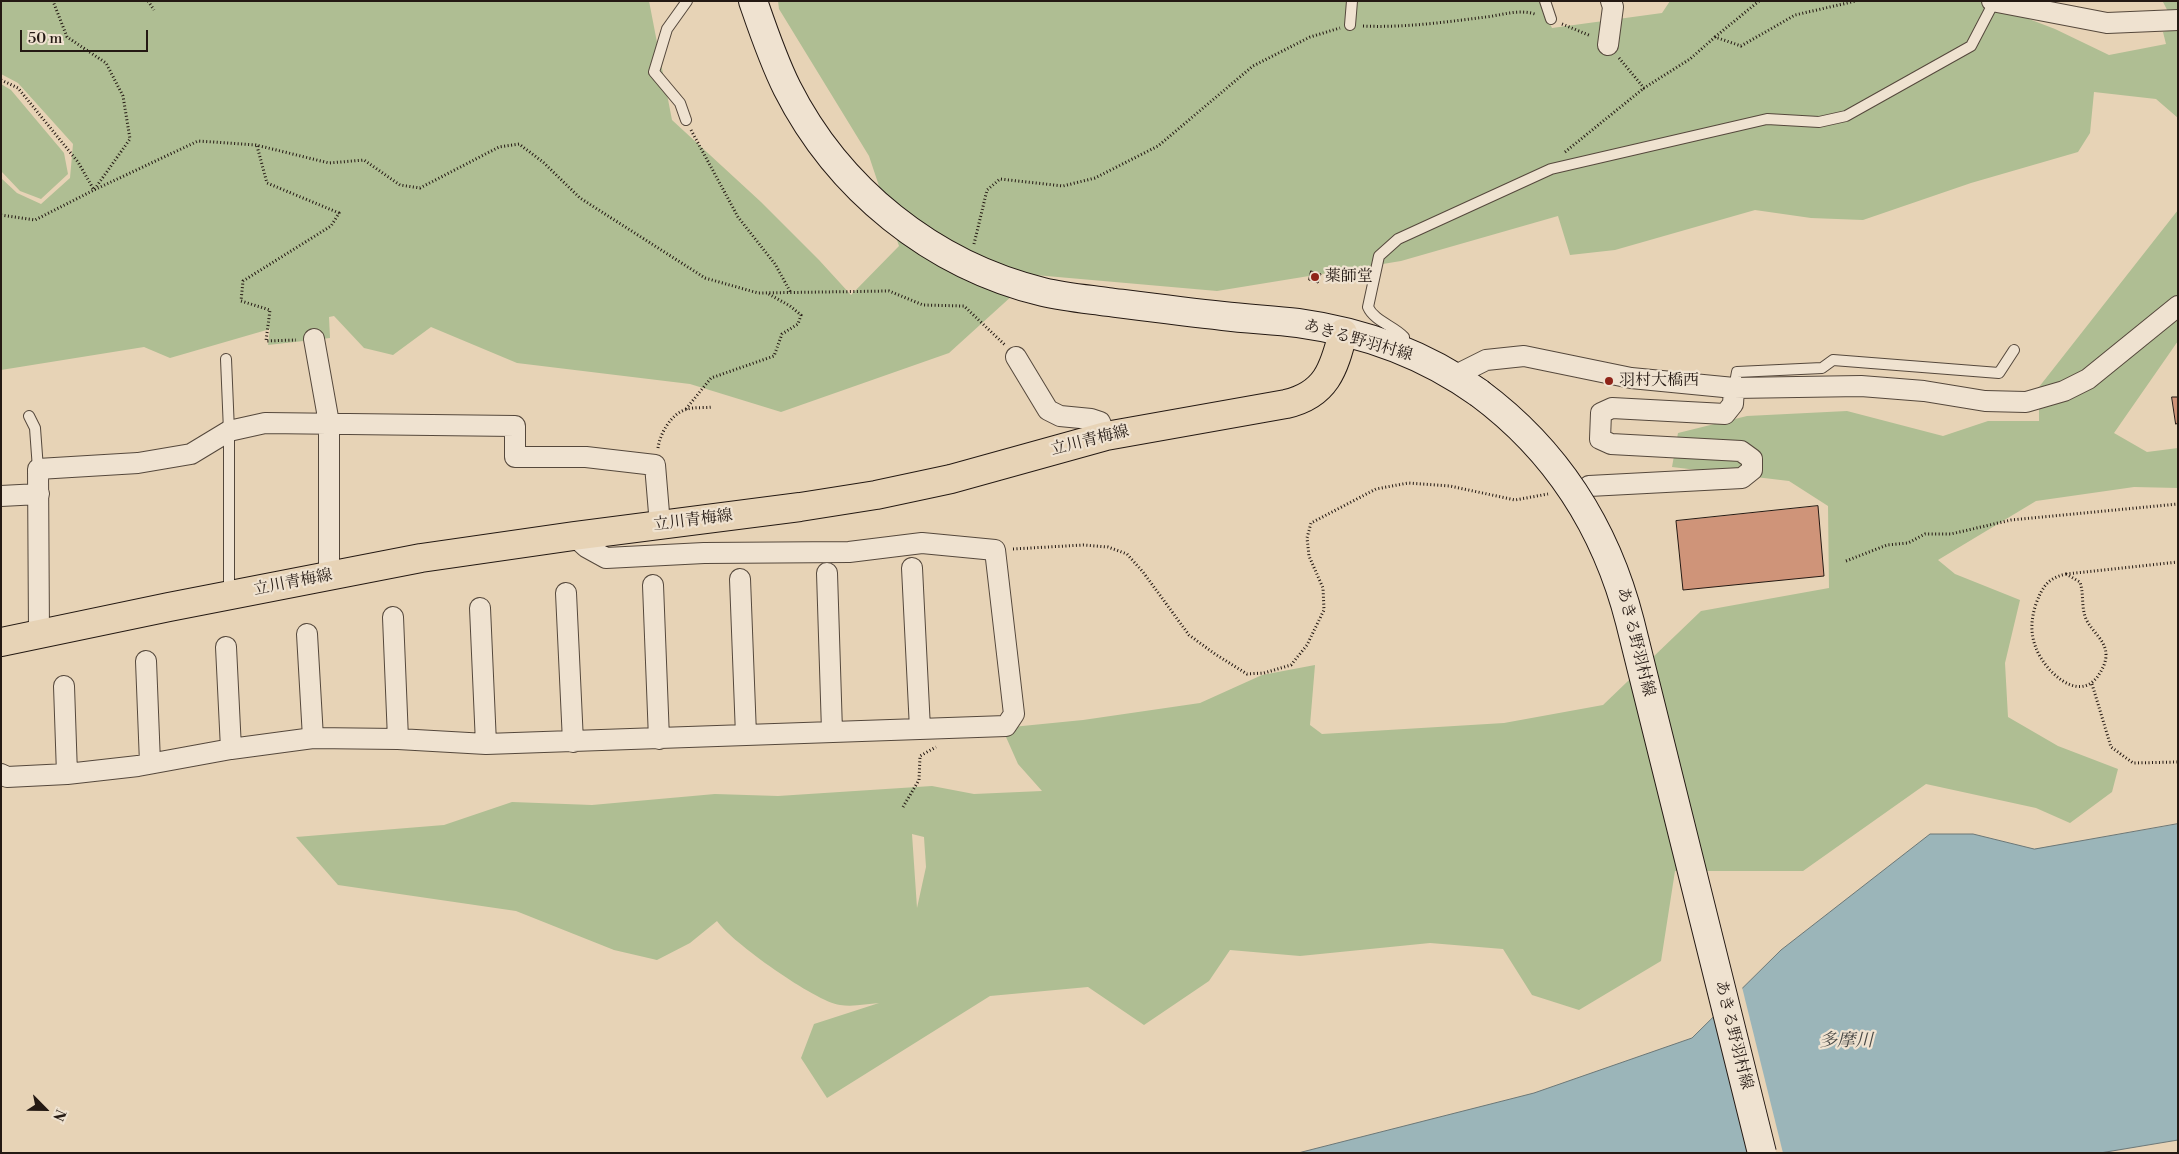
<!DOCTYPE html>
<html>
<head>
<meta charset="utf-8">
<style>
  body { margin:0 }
  #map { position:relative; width:2179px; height:1154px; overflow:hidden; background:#e7d3b6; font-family:"Libre Bodoni",serif }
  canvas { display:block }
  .frame { position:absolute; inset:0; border:2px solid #241913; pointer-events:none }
  .north { position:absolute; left:20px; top:1084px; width:50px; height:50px; -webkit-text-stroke:4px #efe2d0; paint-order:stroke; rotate:113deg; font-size:14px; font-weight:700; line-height:20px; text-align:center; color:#241913 }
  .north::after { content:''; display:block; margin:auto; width:18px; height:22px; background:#241913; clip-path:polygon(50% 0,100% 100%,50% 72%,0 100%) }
  .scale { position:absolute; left:20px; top:30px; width:128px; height:22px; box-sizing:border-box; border:2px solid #241913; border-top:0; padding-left:6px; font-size:15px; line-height:18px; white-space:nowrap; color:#241913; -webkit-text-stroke:4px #efe2d0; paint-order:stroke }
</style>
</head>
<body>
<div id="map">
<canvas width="2179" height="1154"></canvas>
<div class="frame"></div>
<div class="north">N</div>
<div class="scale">50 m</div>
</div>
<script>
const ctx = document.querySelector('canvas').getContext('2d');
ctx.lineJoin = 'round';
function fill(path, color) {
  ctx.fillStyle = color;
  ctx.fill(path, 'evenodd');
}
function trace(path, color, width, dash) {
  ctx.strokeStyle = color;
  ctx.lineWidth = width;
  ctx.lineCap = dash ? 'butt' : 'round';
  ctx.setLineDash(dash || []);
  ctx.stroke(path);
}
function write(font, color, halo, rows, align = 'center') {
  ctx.font = font + ' "Libre Bodoni","Noto Serif JP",serif';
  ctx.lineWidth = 4.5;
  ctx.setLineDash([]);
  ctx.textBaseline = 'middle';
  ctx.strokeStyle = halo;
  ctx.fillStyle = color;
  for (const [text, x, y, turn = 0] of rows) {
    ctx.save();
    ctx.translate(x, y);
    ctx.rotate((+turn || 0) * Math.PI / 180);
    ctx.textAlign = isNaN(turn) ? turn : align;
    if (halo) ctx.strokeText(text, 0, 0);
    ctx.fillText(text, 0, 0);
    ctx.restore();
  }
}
fill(new Path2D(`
  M1,1h648l23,119 89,82 58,58 32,35 48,-49 -30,-90 -90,-147 -1,-8h761l13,27 110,-15 8,-12h312l73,28 54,26 57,-11 -3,-12 14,-3 -14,-27 15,-1v117l-22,-19 -62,-7 -4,41 -12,19 -107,31 -108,37 -52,-2 -56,-8 -140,40 -45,5 -12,-39 -157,45 -184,30 -182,-16 -86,78 -168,59 -91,-28 -173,-21 -86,-36 -38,28 -29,-7 -30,-32 -5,1 1,21 -62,7 2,-16 -100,29 -26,-11 -143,23v-192l16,15 24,11 29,-26 3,-34 -55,-61 -17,-9z
  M1,84l10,6 53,63 4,21 -27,25 -21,-8 -19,-20z
  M2178,210v131l-64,92 33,19 31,-4v40l-44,-1 -98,14 -98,59 17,14 65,26 -15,63 3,54 50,29 60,23 -6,23 -42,31 -34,-15 -110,-24 -123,87h-128l-14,90 -82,49 -47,-15 -29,-46 -73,-6 -130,13 -70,-6 -21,31 -65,44 -56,-38 -98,9 -163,102 -26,-40 13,-34 65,-21c-12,1 -26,4 -39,2 -24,-3 -109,-63 -123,-84l-27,22 -33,17 -43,-10 -98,-39 -178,-26 -42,-48 148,-12 68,-23 80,3 123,-11 63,2 154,-10 42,8 68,-3 -24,-27 -16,-36 81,-8 117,-17 62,-28 53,-10 -5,60 12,9 182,-11 99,-18 98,-94 128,-23 -1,-82 -39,-25 -117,-14 6,-34 69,-17 100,-5 96,25 45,-15h51v-34zM912,834l12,3 2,30 -9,41z`), '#afbe93');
const water = new Path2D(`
  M2178,824v316l-78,13h-802l236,-60 158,-55 89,-88 149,-116h43l61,15z`);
fill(water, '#9bb5b9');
trace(water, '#6b7777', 1);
fill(new Path2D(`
  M1742,987l41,166h-36l-34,-138z`), '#e7d3b6');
const building = new Path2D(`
  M1311,271l10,3 -3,9 -9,-3z
  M2172,397h6v26l-2,1z
  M1818,506l6,70 -141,14 -7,-69z`);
fill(building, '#cf9479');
trace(building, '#241913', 1);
const lane = new Path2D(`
  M1545,1l6,18
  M1350,25l2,-24
  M686,120l-6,-17 -26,-31 13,-43 20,-28
  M1402,350l2,-13c-10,-11 -30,-16 -36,-30l11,-51 19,-17 153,-70 216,-50 52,3 27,-6 125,-70 23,-44
  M226,359l3,72v162
  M1734,388l3,-16 85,-4 11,-8 166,13 15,-23
  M29,416l6,12 3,41`);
const street = new Path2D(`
  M1992,1l115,22 71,-3
  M1608,45l5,-38 -2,-6
  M314,339l15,84v153
  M1016,357l32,53 12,6 31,3 9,3 6,14
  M1454,376l32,-16 38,-4 107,22 103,10 127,-2 63,5 61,10 41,1 38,-11 24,-12 90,-73
  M1589,486l153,-8 10,-8v-11l-11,-8 -130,-7 -11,-5 1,-26 11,-5 113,6 8,-10 1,-16
  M1,496l38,-2
  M912,568l8,161
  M827,573l5,158
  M740,579l6,156
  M653,585l6,154
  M566,593l7,149
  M480,608l6,136
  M393,617l5,122
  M39,634l-1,-165 100,-6 53,-9 38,-23 36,-8 250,3v31h71l69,8 5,60
  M307,634l6,104
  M226,647l5,102
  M146,661l4,102
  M64,686l3,88
  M1,774l6,3 60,-3 71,-8 93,-17 82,-11 85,1 88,5 520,-18 8,-12 -19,-164 -73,-7 -73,9 -145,1 -98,5 -20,-11 -12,-11`);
const secondary = new Path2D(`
  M753,1c10,29 20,59 34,87 51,101 145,177 256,204 21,5 43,7 65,10 39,5 77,10 115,14 25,3 50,4 75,7 65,9 128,32 181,70`);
const primary = new Path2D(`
  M1,642l168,-35 252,-49 153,-22 226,-29 76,-12 75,-16 155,-43 180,-32c40,-9 48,-35 57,-71`);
trace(lane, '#55483c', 12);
trace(street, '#55483c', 22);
trace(secondary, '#241913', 30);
trace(primary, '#241913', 30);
trace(new Path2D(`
  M148,1l6,9
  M1562,24l29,12
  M1363,26c41,2 83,-4 123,-9 17,-2 32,-8 49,-3
  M1715,37l44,-36
  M1619,58l25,30 46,-29 25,-22 26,9 54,-31 61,-14
  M1,80l17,8 60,74 16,28 104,-49 58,4 73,18 35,-3 36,25 20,3 79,-41 20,-3 24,18 37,36 125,80 53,15 131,-2 34,14 41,1 41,39
  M691,130l47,87 37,47 16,29
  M257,146l10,37 72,30 -8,13 -88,55 -2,20 29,9 -4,31 30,-1
  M1565,152l79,-64
  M1,215l34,5 59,-30 36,-51 -7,-43 -17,-33 -39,-26 -14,-36
  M974,244l13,-54 13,-11 63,7 32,-8 63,-32 95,-80 57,-29 30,-9
  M686,409l25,-31 63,-22 8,-22 16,-10 3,-9 -11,-9 -23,-13
  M658,448c2,-15 14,-36 30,-39 8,-2 17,-1 24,-2
  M1013,549l70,-4 25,2 19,7 16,18 46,63 26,19 32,20 17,-1 27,-8 16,-20 17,-35 -1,-22 -14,-32 -2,-18 4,-15 65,-34 32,-6 42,3 65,14 33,-6
  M1846,561l41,-16 21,-2 17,-9h26l60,-14 167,-16
  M2066,574l14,8c4,12 1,25 6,37 6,13 20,21 20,36 0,8 -4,15 -8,21 -20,28 -54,-6 -62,-28 -6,-15 -5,-29 0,-44 6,-17 12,-26 30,-30z
  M2066,574l112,-12
  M2092,684l19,63 22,16 45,-1
  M903,807l16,-27 1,-24 16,-9`), '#241913', 3, [1, 2.5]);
trace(lane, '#efe2d0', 10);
trace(street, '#efe2d0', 20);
trace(secondary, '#efe2d0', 28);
trace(primary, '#e7d3b6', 28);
const secondaryBridge = new Path2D(`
  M1479,393c78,58 127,135 151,229l132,531`);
trace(secondaryBridge, '#241913', 30, []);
trace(secondaryBridge, '#efe2d0', 28);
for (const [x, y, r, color] of [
  [1315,277,5,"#8f2418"],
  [1609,381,5,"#8f2418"]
]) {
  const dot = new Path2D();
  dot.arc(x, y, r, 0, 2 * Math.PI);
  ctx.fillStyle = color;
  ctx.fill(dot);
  trace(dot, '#efe2d0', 2);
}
write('16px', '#241913', '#efe2d0', [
  ["薬師堂",1325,277],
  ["羽村大橋西",1619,381]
], 'left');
write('16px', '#241913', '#efe2d0', [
  ["あきる野羽村線",1358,341,16],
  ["立川青梅線",1090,441,-14],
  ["立川青梅線",693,521,-7],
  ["立川青梅線",293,583,-11],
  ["あきる野羽村線",1635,642,76],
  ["あきる野羽村線",1733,1035,76]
]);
write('italic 18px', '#484845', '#efe2d0', [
  ["多摩川",1846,1042]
]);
</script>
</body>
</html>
